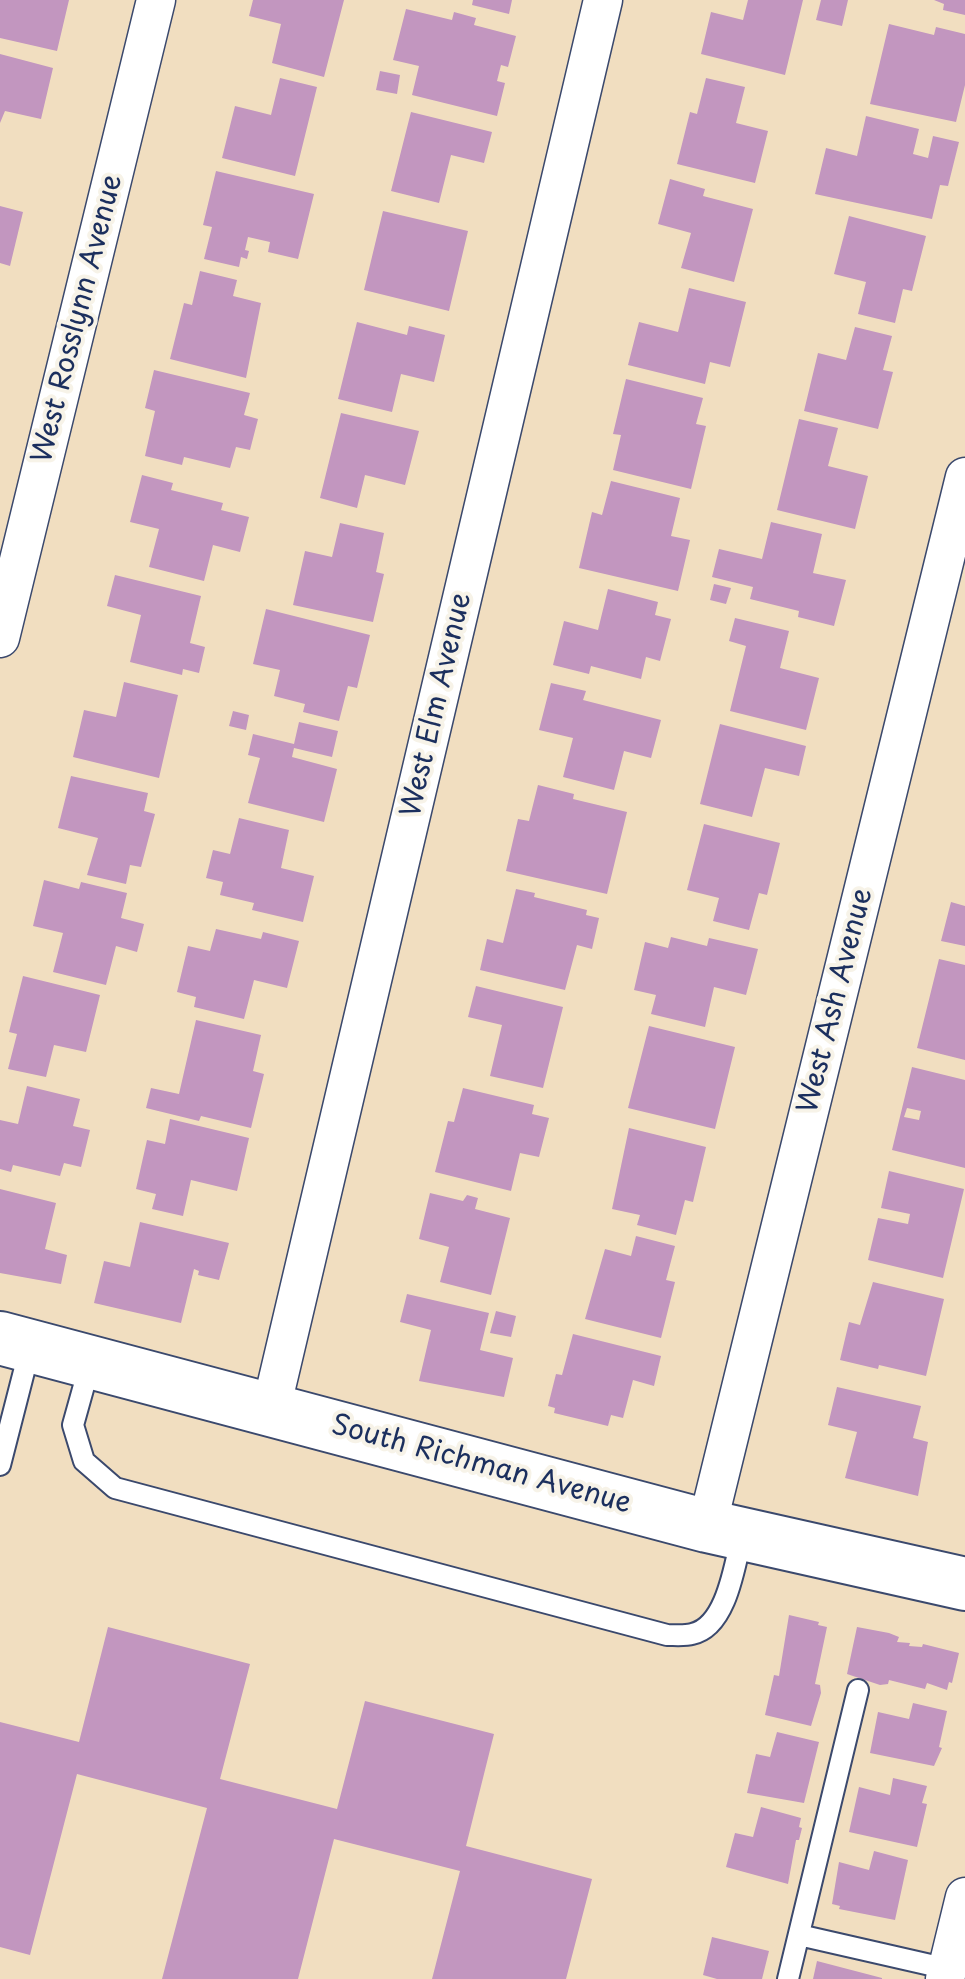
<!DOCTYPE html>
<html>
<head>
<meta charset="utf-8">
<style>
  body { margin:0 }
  canvas { display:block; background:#f1dec0 }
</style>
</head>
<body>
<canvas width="965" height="1979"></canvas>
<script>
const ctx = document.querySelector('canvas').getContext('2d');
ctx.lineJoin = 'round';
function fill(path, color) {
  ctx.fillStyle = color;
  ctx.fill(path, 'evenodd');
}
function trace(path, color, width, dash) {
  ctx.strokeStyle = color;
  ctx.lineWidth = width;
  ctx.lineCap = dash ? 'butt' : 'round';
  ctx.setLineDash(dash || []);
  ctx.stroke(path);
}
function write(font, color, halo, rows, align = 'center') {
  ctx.font = font + ' "Playpen Sans",sans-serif';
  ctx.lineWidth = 8;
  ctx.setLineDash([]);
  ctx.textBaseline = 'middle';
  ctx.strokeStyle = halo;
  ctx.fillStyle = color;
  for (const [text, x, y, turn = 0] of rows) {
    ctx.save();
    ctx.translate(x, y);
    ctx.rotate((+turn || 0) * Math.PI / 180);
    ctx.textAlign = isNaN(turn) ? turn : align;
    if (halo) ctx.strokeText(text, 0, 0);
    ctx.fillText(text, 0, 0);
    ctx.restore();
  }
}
fill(new Path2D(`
  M0,0h69l-12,51 -57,-13z
  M253,0h91l-20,77 -52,-14 9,-39 -32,-8z
  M473,0h39l-3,14 -37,-9z
  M748,0h55l-18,75 -84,-21 10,-42 32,8z
  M821,0h27l-6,26 -26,-6z
  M934,0h31v15l-22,-5 1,-6z
  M406,9l46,11 2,-8 22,6 -2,7 42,11 -8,31 -7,-2 -4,16 8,2 -8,33 -85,-21 7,-29 -26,-6z
  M889,24l45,11 2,-8 29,7v51l-9,37 -86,-18z
  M0,54l53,14 -12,51 -36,-8 -5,12z
  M380,71l20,4 -3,19 -21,-4z
  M280,78l37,9 -22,89 -73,-18 13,-52 36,9z
  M706,78l39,9 -9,36 32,8 -13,52 -78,-19 13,-52 7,2z
  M411,112l81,20 -8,31 -33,-8 -12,48 -48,-12z
  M866,116l53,13 -6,25 15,4 5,-22 26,6 -11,44 -8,-1 -8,34 -117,-25 11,-46 31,8z
  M216,171l98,23 -16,65 -30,-7 2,-10 -22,-5 -3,13 4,1 -2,8 -6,-2 -2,10 -35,-8 8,-32 -9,-2z
  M670,179l35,10 -2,7 50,13 -19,73 -53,-14 10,-35 -33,-9z
  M0,206l23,6 -13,54 -10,-3z
  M383,211l85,20 -19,80 -85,-21z
  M849,216l77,20 -14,55 -9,-2 -8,34 -37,-9 8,-32 -32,-8z
  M200,271l37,9 -4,16 28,7 -15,75 -76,-19 14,-56 8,2z
  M689,288l57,14 -16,65 -20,-5 -5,22 -77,-19 11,-43 39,10z
  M357,322l50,13 2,-9 36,9 -11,47 -33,-8 -9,38 -54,-13z
  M855,327l37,9 -9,34 10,2 -15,57 -74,-18 14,-58 28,7z
  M154,370l96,23 -6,22 14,4 -8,31 -14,-3 -6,21 -46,-11 -2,8 -37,-9 10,-45 -10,-3z
  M626,379l77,19 -7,26 10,2 -15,63 -78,-19 8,-35 -8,-1z
  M341,413l78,18 -14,54 -40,-10 -8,33 -37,-10z
  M799,419l39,9 -10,38 40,10 -13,53 -78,-19z
  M142,475l31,8 -2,7 52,13 -2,7 28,7 -9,35 -27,-7 -9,36 -55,-14 10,-38 -29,-7z
  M611,481l69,17 -9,38 19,4 -12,51 -99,-23 13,-56 10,3z
  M771,522l51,12 -9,39 33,7 -12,46 -36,-9 1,-6 -49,-12 3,-12 -41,-10 7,-28 43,10z
  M340,523l44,10 -8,39 8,2 -11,48 -80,-17 12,-54 27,6z
  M115,575l86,21 -11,47 15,4 -6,26 -16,-4 -1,6 -52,-13 11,-47 -34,-9z
  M714,584l17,4 -5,16 -16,-4z
  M608,589l50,13 -3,13 16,4 -11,42 -14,-4 -5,22 -50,-13 -2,8 -36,-9 11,-44 34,9z
  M266,609l104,26 -13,53 -9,-2 -9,35 -36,-9 2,-8 -31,-8 6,-26 -27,-6z
  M735,618l54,13 -9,37 39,10 -13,52 -76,-19 16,-65 -17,-5z
  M124,682l54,13 -19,83 -86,-21 11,-47 32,7z
  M551,683l35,8 -3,9 78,20 -10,38 -27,-7 -10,39 -51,-13 10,-39 -34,-8z
  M233,711l16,4 -3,15 -17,-4z
  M299,722l39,9 -6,26 -38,-9 -2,9 45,12 -13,53 -76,-19 12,-45 -12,-3 5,-21 41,10z
  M720,724l86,22 -7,30 -34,-8 -13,49 -52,-13z
  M71,776l77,17 -4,18 11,3 -14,53 -11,-2 -4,19 -39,-9 11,-37 -40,-10z
  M538,785l36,9 -1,5 54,13 -20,82 -101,-23 12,-52 11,2z
  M239,818l50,12 -8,38 33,8 -11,46 -51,-12 2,-7 -34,-8 3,-13 -17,-4 7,-28 17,4z
  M704,824l76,19 -13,52 -8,-2 -10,37 -36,-9 6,-23 -32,-8z
  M44,880l35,9 2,-7 46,11 -6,25 23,6 -7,28 -21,-6 -10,39 -53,-13 10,-39 -30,-7z
  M516,889l19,4 -1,4 53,13 -1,5 13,3 -7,31 -15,-4 -12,45 -85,-20 7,-31 16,4z
  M951,902l14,4v40l-24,-5z
  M216,929l45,10 2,-7 36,9 -12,47 -33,-8 -10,39 -50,-12 2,-10 -19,-5 11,-46 22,5z
  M671,937l36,9 2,-8 49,11 -12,46 -32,-8 -9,40 -54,-13 5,-19 -22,-5 11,-48 23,6z
  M939,959l26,6v95l-48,-12z
  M23,976l77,19 -14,57 -32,-7 -8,32 -38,-8 9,-35 -8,-2z
  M476,986l87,21 -20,81 -53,-12 12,-51 -34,-8z
  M196,1020l65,15 -8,36 11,3 -13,54 -50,-12 -2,5 -53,-13 5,-20 28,6z
  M649,1026l86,21 -20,82 -87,-21z
  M912,1067l53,13v88l-73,-18zM907,1108l14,3 -2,9 -15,-3z
  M27,1086l53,13 -7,27 17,4 -9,37 -17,-4 -4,13 -47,-11 -2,7 -11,-3v-49l18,4z
  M463,1088l71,17 -2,9 17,4 -10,39 -19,-4 -9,38 -76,-19 13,-51 6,1z
  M170,1119l79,19 -12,53 -46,-11 -8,36 -31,-7 4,-15 -20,-5 11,-49 18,4z
  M629,1128l77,19 -13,55 -8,-2 -9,35 -39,-10 3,-10 -28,-6z
  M889,1171l75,18 -21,89 -75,-18 10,-42 30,6 2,-10 -29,-6z
  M0,1189l56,14 -11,46 22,6 -6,29 -61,-11z
  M430,1193l33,8 4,-6 11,3 -3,11 35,9 -19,77 -51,-13 9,-35 -30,-8z
  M140,1222l89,21 -10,37 -21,-5 1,-4 -5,-2 -13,54 -87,-20 10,-42 26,6z
  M636,1236l39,10 -9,34 9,2 -14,56 -76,-19 20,-70 26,7z
  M873,1282l71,17 -18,77 -47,-11 -1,4 -38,-9 9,-38 11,3z
  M407,1294l82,19 -9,37 33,8 -9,39 -85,-16 12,-51 -31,-8z
  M496,1311l20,5 -5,21 -21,-4z
  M573,1334l88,22 -7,30 -21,-6 -10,38 -12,-3 -3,11 -54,-13 1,-5 -7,-2 8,-32 6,1z
  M837,1387l84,19 -8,32 15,4 -10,54 -73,-18 12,-46 -29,-7z
  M789,1615l30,7 -1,3 9,2 -12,57 5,1 1,8 -10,33 -46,-11 9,-40 5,1z
  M108,1627l142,37 -30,115 117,30 28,-108 129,33 -28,112 126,33 -26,100h-134l28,-108 -126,-32 -36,140h-136l45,-171 -130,-34 -47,181 -30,-8v-225l79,20z
  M857,1627l32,6 10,4 -2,5 13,1 -1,3 13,1 1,-3 36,9 -7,30 -3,-1 -2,8 -20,-7 -2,6 -36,-9 -1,4 -8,1 -33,-11z
  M913,1703l34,8 -8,36 3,1 -8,18 -64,-13 8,-41 31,7z
  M777,1732l42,10 -15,61 -57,-10 9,-39 14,3z
  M893,1778l34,8 -5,17 5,1 -10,43 -68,-15 10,-45 31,8z
  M761,1807l40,11 -2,9 3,1 -3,12h-3l-8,44 -62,-17 9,-34 18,4z
  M874,1851l34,9 -13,60 -56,-11 1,-3 -8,-2 7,-42 30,8z
  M712,1937l57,14 -7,28h-45l-14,-4z
  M817,1961l65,17v1h-69z`), '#c296bf');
const lane = new Path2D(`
  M90,1364l-17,61 11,36 31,27 552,147c8,0 18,1 25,-1 35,-7 43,-71 50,-99
  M0,1465l30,-117
  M799,1935l149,34
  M788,1979l70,-289`);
const street = new Path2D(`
  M0,638l156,-638
  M271,1409l332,-1409
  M707,1526l258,-1049
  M945,1979l20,-82`);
const secondary = new Path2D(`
  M0,1338l707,188 258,58`);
trace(lane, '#3b496d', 24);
trace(street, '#3b496d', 41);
trace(secondary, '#3b496d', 56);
trace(lane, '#fff', 20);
trace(street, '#fff', 38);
trace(secondary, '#fff', 52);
write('28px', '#1b2f5e', '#f7f3e8', [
  ["West Rosslynn Avenue",78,319,-76],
  ["West Elm Avenue",437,705,-77],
  ["West Ash Avenue",836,1001,-76],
  ["South Richman Avenue",481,1465,15]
]);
</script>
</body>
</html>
